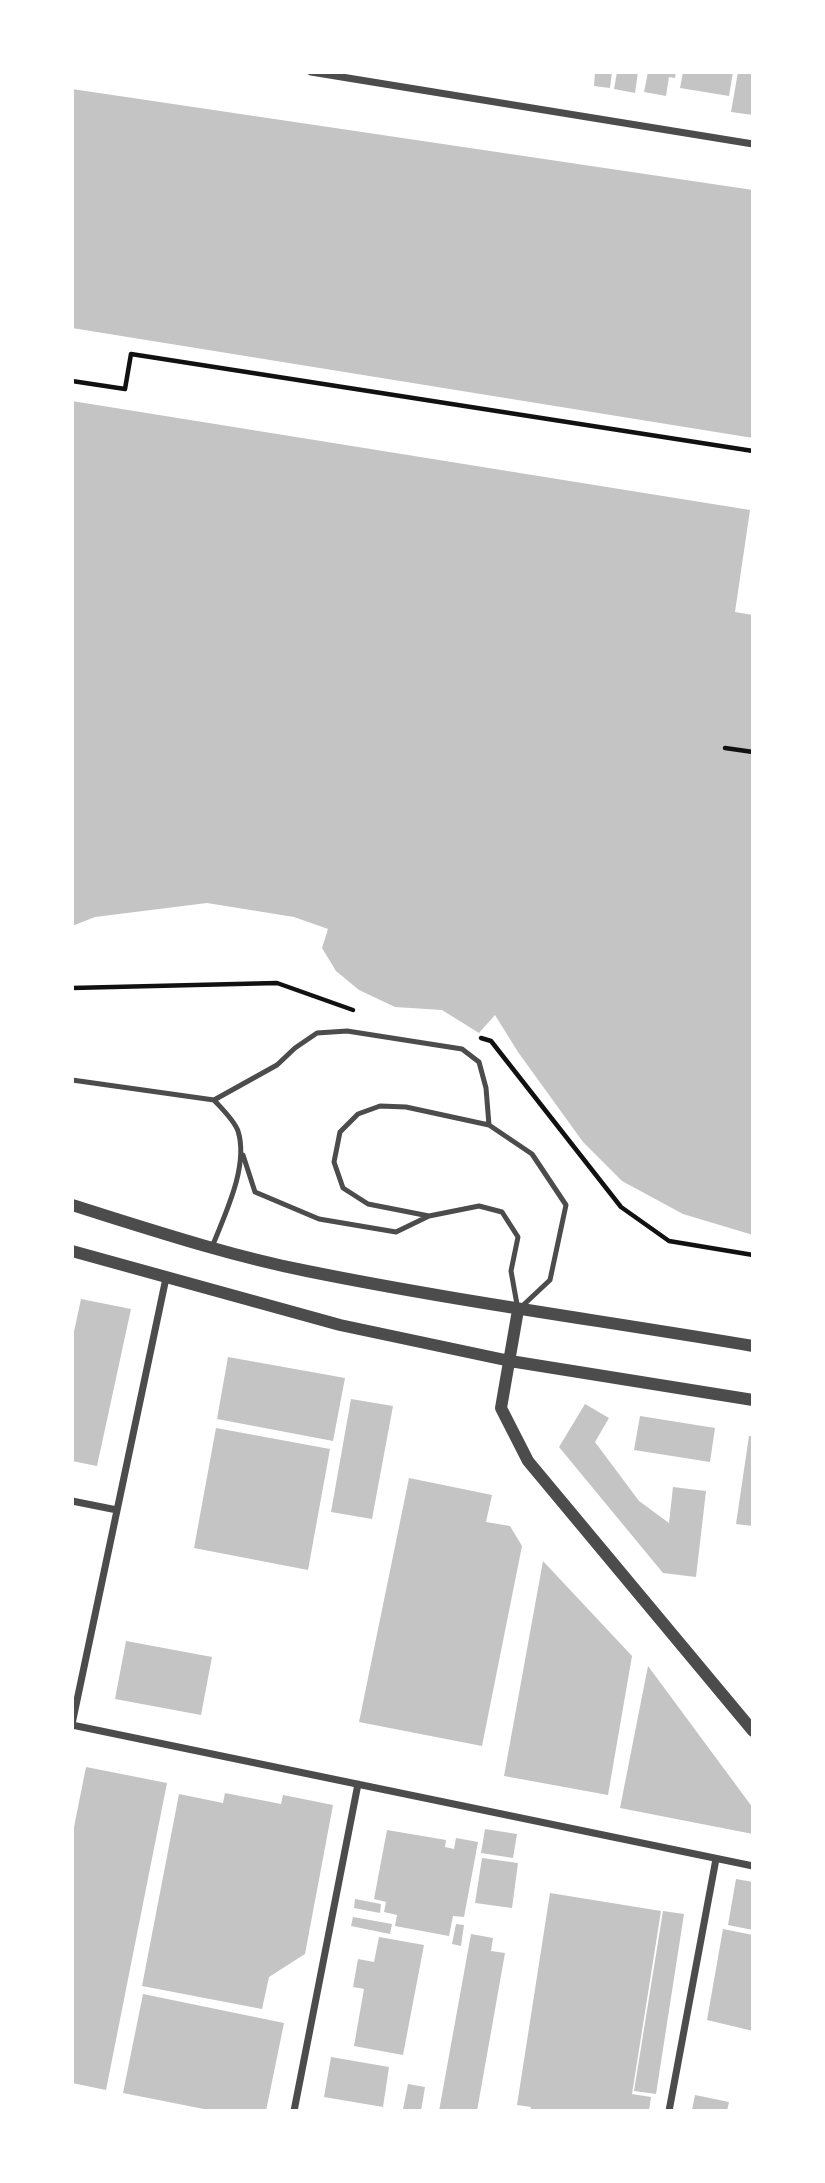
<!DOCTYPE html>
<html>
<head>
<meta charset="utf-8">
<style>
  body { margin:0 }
  #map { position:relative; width:825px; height:2183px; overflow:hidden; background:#fff; font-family:Ubuntu,sans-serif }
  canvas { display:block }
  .frame { position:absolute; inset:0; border:74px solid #fff; pointer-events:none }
</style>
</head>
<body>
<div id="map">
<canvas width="825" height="2183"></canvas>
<div class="frame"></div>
</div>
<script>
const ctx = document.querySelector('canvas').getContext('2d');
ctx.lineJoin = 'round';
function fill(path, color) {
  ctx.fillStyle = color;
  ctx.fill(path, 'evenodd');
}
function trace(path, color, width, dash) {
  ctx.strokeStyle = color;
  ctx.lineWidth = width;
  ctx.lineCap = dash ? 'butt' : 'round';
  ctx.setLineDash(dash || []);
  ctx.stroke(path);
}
fill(new Path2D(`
  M595,72h17l-2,16 -16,-2z
  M617,72h21l-3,21 -21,-4z
  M648,72h28l-1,6 -6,-1 -3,19 -22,-4z
  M683,72h50l-4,24 -49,-8z
  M738,72h15v43l-22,-3z
  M72,89l681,101v248l-681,-110z
  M72,401l678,109 -15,102 18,3v620l-70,-21 -61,-33 -39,-39 -65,-90 -23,-37 -16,18 -37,-23 -47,-3 -36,-17 -23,-19 -14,-23 6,-19 -34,-12 -87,-14 -112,14 -23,9z
  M81,1299l50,10 -34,157 -25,-5v-120z
  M228,1357l117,21 -12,63 -116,-22z
  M351,1399l42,7 -21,113 -41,-7z
  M585,1404l24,14 -14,24 44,59 30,22 4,-36 33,4 -10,86 -33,-4 -104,-126z
  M640,1416l75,12 -5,34 -76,-12z
  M216,1428l114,21 -22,121 -114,-22z
  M749,1436h4v90l-17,-2z
  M409,1478l83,17 -6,27 24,4 12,20 -40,200 -123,-24z
  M543,1561l89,95 -24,139 -104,-19z
  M126,1641l86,16 -11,58 -86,-16z
  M648,1666l105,142v26l-133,-26z
  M86,1767l81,16 -61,307 -34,-7v-246z
  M225,1793l56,11 2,-9 50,10 -28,149 -36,23 -7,32 -120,-23 37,-192 44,9z
  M485,1829l32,5 -4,24 -32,-5z
  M387,1830l59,10 -1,7 9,2 2,-11 22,4 -14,75 -11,-1 -4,20 -54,-10 2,-11 -13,-3 2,-10 -12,-3z
  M482,1858l36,5 -6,45 -37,-5z
  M736,1879l17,3v48l-25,-5z
  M550,1893l111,18 -29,183 19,3 -2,14h-119l1,-4 -14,-2z
  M355,1899l26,5 -1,9 -26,-5z
  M663,1911l21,3 -28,180 -22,-3z
  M353,1917l39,7 -2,10 -39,-8z
  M456,1924l8,1 -3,21 -9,-2z
  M723,1929l30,6v96l-46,-11z
  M471,1934l22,4 -2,13 14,2 -28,158h-38z
  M379,1937l45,8 -21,110 -49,-9 10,-57 -11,-2 5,-28 16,3z
  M143,1994l141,29 -18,88h-52l-91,-18z
  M331,2057l58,10 -6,40 -59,-10z
  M408,2084l17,3 -4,24 -18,-2z
  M695,2095l34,7 -2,9 -35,-1z`), '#c4c4c4');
trace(new Path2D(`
  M72,381l53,8 6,-35 622,97
  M725,748l28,4
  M72,988l205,-5 76,27
  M481,1038l10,3 130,166 48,34 84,14`), '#111', 4.5);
trace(new Path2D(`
  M72,1080l142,20 63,-35 18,-17 22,-15 30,-2 115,18 17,13 7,26 3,37
  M380,1106l26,1 83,18 43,29 34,51 -16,75 -32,30 -7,-39 7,-34 -16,-25 -23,-6 -50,10 -61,-12 -25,-16 -9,-26 6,-30 18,-18z
  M243,1155l12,37 64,27 77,13 33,-16
  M212,1247c13,-33 37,-81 26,-116 -4,-11 -16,-22 -24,-31`), '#4c4c4c', 5);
trace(new Path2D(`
  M311,72l442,72
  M72,1501l45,9
  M72,1724l94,-446
  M72,1725l681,141
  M294,2111l64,-327
  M669,2111l47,-252`), '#4c4c4c', 7);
trace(new Path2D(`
  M72,1205c77,24 155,50 235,66 148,30 298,50 446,75
  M72,1251l268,74 170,36 243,39
  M518,1310l-17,98 27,53 225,270`), '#4c4c4c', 12);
</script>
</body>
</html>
